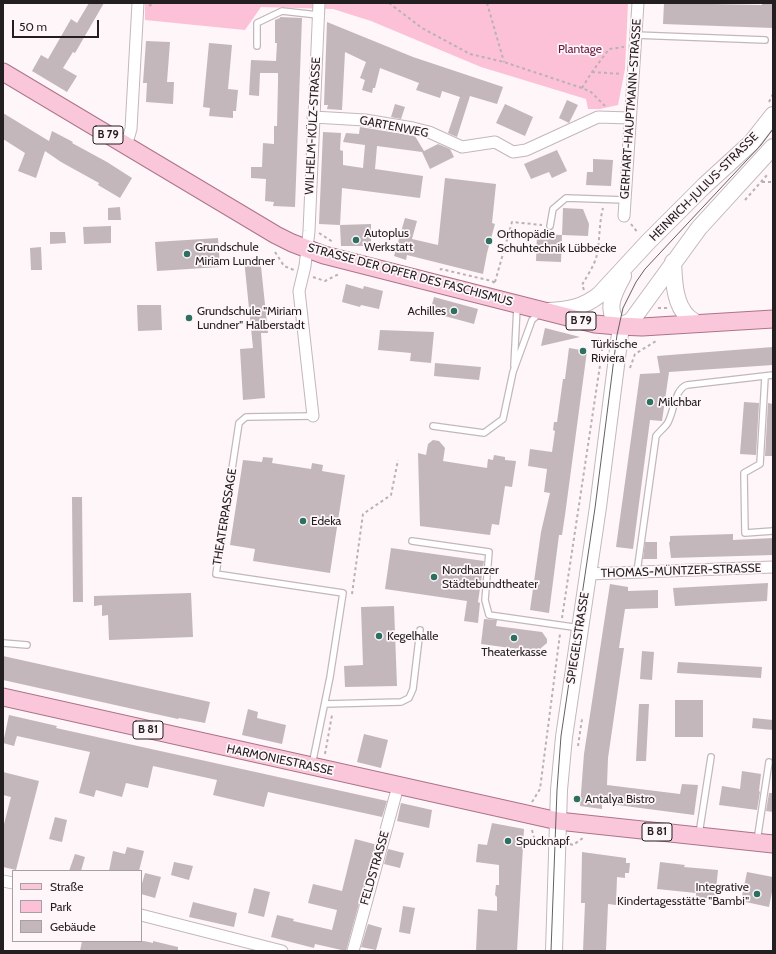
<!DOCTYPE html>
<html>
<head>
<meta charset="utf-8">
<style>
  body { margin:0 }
  #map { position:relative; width:776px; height:954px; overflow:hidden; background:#fef6f8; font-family:Cabin,sans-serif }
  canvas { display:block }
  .frame { position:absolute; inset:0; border:4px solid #231e20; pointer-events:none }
  .legend { position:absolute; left:12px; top:870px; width:130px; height:72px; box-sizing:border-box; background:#fef6f8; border:1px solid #a6a0a2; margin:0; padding:5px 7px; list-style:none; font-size:12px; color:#231e20 }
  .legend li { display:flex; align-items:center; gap:8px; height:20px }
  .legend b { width:20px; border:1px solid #a6a0a2 }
  .scale { position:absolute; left:12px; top:20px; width:87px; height:18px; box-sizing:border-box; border:2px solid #231e20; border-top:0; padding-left:5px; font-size:12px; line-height:14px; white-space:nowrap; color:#231e20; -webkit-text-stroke:3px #fef6f8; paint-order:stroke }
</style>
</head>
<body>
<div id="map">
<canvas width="776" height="954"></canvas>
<div class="frame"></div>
<ul class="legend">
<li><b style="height:5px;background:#fac7da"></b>Straße</li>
<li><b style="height:11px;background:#fcc1d6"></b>Park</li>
<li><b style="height:11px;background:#c3b7bb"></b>Gebäude</li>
</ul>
<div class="scale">50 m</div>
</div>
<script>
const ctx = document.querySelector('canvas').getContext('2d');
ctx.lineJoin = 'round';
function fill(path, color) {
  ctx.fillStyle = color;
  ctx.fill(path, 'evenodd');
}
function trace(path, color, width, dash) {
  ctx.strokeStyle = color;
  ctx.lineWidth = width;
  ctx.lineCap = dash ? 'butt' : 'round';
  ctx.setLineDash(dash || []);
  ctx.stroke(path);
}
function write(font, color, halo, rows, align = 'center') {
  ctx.font = font + ' Cabin,sans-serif';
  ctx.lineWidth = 3.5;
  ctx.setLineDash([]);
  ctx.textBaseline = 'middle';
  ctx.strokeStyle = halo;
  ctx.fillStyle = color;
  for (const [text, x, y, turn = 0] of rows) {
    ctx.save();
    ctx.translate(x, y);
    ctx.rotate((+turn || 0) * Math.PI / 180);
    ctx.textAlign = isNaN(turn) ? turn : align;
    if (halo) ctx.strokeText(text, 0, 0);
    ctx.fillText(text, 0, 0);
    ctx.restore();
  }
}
fill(new Path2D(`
  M145,3h483l-3,66 -7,36 -18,4h-12l-2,-10 -105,-32 -110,-46 -38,-12 -72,-2 -16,23 -100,-10z`), '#fcc1d6');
fill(new Path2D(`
  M89,3h15l-29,50 -2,-1 -10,16 14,8 -10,16 -35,-21 9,-16 7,4 23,-40 6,4z
  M664,3l98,2v-2h11v25l-110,-4z
  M280,17l22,1 -7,189 -22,-1 1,-4 -9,-1 1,-22 -15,-1v-11h11l1,-24 11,1v-18h3l1,-43v-10h-18l-1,23 -10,-1 2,-35 25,1 1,-18h-2v-23l5,-2z
  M327,22l86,35 90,30 -6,17 -27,-8 -13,41 -9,-4 12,-36 -18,-6 -2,7 -24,-8 3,-7 -39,-15 -5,20h-2l-1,5 -10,-3 3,-10 -5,-2 6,-16 -21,-10 -3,58 -15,-1 1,-4h-4z
  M146,41l24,1 -3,40h7l-1,22 -27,-2 1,-19h-4z
  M209,43l23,2 -4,44 10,1 -2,21h-3v7l-24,-2 1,-8 -7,-1z
  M567,100l11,5 -9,18 -10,-5z
  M395,104l10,3 -4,12 -10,-2z
  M505,104l28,13 -8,19 -29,-13z
  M3,113l46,28 3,-10 21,11 -1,1 35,19 25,16 -12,20 -22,-13 1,-2 -38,-21 -16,-11 -9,27 -18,-7 7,-18 -22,-14z
  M360,127l55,9 9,15 14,-7 12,5 4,8 -24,12 -8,-17 -45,-6 -2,23 48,7 -3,22 -78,-10 -2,37 -21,-1 4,-92 18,1 -1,17 3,1v14l20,3 2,-23 -22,-3 3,-9 13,1z
  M557,150l10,21 -15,7 -3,-6 -18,7 -7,-15z
  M593,159l20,1 -2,26 -25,-1 1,-13h6z
  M445,178l51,6 -4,39 3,1 -8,29 -4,21 -76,-19 -1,5 -12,-4 11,-38 12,3 -5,18 26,6z
  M120,207l1,13h-13v-12z
  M563,208l20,1 6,15 -1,12 -26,-1z
  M371,224v22h-30l-1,-21z
  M111,226v17l-27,1 -1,-17z
  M50,232h15l1,11 -16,1z
  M537,234l25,1 -1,27 -25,-1z
  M218,238l2,29 -63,4 -2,-29z
  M41,247l1,23h-11l-1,-22z
  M260,257l8,76h-7l4,65 -22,2 -3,-51 13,-1 -9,-89z
  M346,284l17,5 1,-3 19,5 -4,18 -18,-4 -1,2 -18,-5z
  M434,297l44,12 -4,15 -44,-12z
  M137,305h24l1,25 -24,1z
  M545,328l35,9 -39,9z
  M380,330l54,2 -3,31 -21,-2 1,-8 -33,-3z
  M773,347v18l-104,7 -7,49 -12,-1 -17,129 -17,-2 24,-173 20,-1 -3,-17z
  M569,348l18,3 -22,164 -3,20h-3l-10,78 -19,-3 11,-78 9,-39 -6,-1 3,-23 -19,-3 2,-17 22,3 3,-21 -2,-1 1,-8h3l6,-43h2z
  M435,363l46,4 -2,13 -45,-4z
  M744,402l15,1 -3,52 -16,-1z
  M768,403l5,1v52h-8z
  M433,440l6,1 6,7 -2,13 44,7 1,-9 5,1 1,-5 11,2v3l11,1 -4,26 -7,-1 -6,39 -7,-1 -2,11 -70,-9 -2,-73 8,2 2,-11z
  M263,457l10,1 -1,5 39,6 1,-6 11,2 -1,6 23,4 -15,98 -77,-12 2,-12 -25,-4 13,-85 19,2z
  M72,497h10l1,105h-10z
  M733,534v6l40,-2v17l-102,3 -2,-16h1v-6z
  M645,542h12v17h-14z
  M391,548l93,13 -6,41 2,1 -2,20 -14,-2 3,-20 -82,-12z
  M768,583l-1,18 -92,5 -2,-18z
  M610,584l18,3v4l30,-1v18l-33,1 -6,39h5l-16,110 -1,27 73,9 2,-10 16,1 -4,30 -92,-12v6l-22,-3 4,-52z
  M191,593l2,44 -84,3 -1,-25 -6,1v-11l-8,1v-10z
  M394,606l3,80 -52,1 -1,-21 19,-1 -2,-58z
  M484,619l13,1 -1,6 46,6 5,7v4l-6,5 -1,4 -59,-8z
  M642,651l12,1 -2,28 -12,-1z
  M3,656l207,46 -5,21 -26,-5 -1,1 -175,-39z
  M678,662l84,5 -1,11 -84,-5z
  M675,700h28v37h-28z
  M639,704h10l-3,57h-10z
  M248,709l10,3 -1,6 29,7 -4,19 -40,-9z
  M9,715l48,11 -1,2 331,73 -5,16 -114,-25 -4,15 -51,-12 4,-15 -64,-14 -5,22 -22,-5 -4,14 -26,-7 -2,7 -15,-4 11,-41 -73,-16 -3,10 -11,-3z
  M753,718l20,2v10l-21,-2z
  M364,734l24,6 -7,28 -24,-6z
  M742,771l19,3 -2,17 1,1 -3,18 -38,-5 3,-19 18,3z
  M3,772l36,9 -23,89 -13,-3v-39l8,-31 -8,-2z
  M769,793h4v19l-7,-1z
  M401,803l31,7 -3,18 -32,-7z
  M55,817l12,3 -5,22 -13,-3z
  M492,823l32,6 -7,122h-41l2,-42 19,2v-14l-2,-2 1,-10h3v-20l-23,-3 2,-18 9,1z
  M355,839l19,5 1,1 -29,106 -31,-7 -1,4 -43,-11 6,-22 17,4 -1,2 39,9 5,-20 -29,-7 5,-19 29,7z
  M127,847l17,4 -5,20h-30l4,-20 12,3z
  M388,849l16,4 -4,15 -16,-4z
  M582,852l44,6v5h4l-1,10h-4v5l-8,-1 -1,28 -8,-1 -2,47h-23l2,-48h-4z
  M75,854l10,3 -4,14h-12z
  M174,862l19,4 -4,14 -18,-5z
  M660,862l25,3 -1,2 34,3 -3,29 -19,-2v-4l-39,-4z
  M747,872l26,5v10l-4,20 -28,-6z
  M145,873l16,4 -6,21 -14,-4v-7z
  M254,888l16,4 -6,25 -16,-4z
  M193,902l44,11 -3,14 -45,-10z
  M403,906l12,2 -5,26 -11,-2z
  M368,924l14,4 -6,22 -15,-3z
  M82,941h62l9,2v-2l25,6v4h-98z`), '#c3b7bb');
const lane = new Path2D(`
  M635,35l130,5
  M257,46v-23l25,-12 36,4
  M550,226l3,-17 13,-11 59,2
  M514,366l3,-59
  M765,377l-5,87 -16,9 1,60 28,-2
  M433,426l51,7 19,-14 10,-47 19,-52 8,-7
  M412,541l77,11 -4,48 4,15 91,13
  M637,572l19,-136c3,-4 8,-8 11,-12 7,-10 7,-35 20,-39l86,-10
  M3,643l24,2
  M325,704l76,-2 8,-4 4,-9 7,-59
  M312,765l18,-88 13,-84 -127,-19 23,-151 7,-6 67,-1
  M699,834l12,-77
  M757,841l12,-79`);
const street = new Path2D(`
  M313,117l52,3 48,8 16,4 33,15 33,-5 18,10 13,-2 72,-33 32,1
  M126,146l5,-17 7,-126
  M624,216l14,-213
  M313,416l-14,-125 6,-25 4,-35 10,-228
  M588,574l185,-7
  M3,881l10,2
  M141,915l141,36
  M353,951l45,-165`);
const secondary = new Path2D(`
  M673,262c1,18 1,42 15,55 3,3 7,5 11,7
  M549,311c20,-1 35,-4 50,-16l49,-53 56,-56 47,-43 22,-28
  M621,326l10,-5 4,-5 64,-88 74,-81
  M621,326c-18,-14 -7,-34 2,-50
  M554,951l5,-161 5,-53 34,-230 23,-181`);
const primary = new Path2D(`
  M3,72l273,163 16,8 32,12 271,69 23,2 24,1 131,-8
  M3,697l555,124 215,23`);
trace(lane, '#c4b7bb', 8);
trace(street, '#c4b7bb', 13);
trace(secondary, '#c4b7bb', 18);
trace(primary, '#ad7389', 19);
trace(new Path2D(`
  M389,3l33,25 48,26 34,8 78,26 9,4 14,14
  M487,3l17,59
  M149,6l5,-3
  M592,72l30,2
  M582,88l10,-16 17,-23 15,-2
  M769,102l4,-8
  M762,182h11
  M745,200l22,-25
  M631,224l7,9
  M319,233l14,9
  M275,252l9,14 10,4
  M440,270l1,-1 51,12 4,3
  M313,277l12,4 14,-7
  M495,282l17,-60 30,3
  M584,290l-2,-5c5,-9 13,-20 15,-31 3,-15 2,-31 6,-46
  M658,308h9
  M630,368l5,-14 21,-13
  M352,594l11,-80 28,-19 7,-35
  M562,618l40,-266v-7l-4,-7
  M578,746l4,-27
  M325,754l7,-39
  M532,802l8,-13 20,-155
  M532,830l3,11 8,1
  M570,844l3,1 10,-7`), '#b9b2b4', 2, [3, 3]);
trace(lane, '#fff', 5.5);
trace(street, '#fff', 11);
trace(secondary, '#fff', 16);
trace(primary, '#fac7da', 17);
trace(new Path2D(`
  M551,951l6,-161 4,-54 34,-228 22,-173 6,-27 13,-26 9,-13 116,-124 12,-16`), '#666062', 1);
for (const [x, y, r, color] of [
  [356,240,4,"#2d7061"],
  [489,241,4,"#2d7061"],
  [187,254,4,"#2d7061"],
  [454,311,4,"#2d7061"],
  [189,318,4,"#2d7061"],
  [583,351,4,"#2d7061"],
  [650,402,4,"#2d7061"],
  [303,521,4,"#2d7061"],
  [434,577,4,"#2d7061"],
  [379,636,4,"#2d7061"],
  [514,638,4,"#2d7061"],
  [577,799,4,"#2d7061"],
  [508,841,4,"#2d7061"],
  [757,894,4,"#2d7061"]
]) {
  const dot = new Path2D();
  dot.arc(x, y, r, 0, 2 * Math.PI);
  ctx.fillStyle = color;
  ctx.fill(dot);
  trace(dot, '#fef6f8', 1.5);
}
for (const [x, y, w] of [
  [108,135,30],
  [581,321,30],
  [148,730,30],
  [657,832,30]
]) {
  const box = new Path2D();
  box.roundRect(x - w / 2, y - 9, w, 18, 3);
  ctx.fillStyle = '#fef6f8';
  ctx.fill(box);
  trace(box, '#231e20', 1);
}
write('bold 11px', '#231e20', null, [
  ["B 79",108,135],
  ["B 79",581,321],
  ["B 81",148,730],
  ["B 81",657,832]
]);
write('12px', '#6a163f', '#fef6f8', [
  ["Plantage",580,49]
]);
write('12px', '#231e20', '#fef6f8', [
  ["GERHART-HAUPTMANN-STRASSE",631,109,-86],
  ["WILHELM-KÜLZ-STRASSE",313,126,-87],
  ["GARTENWEG",394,127,11],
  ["HEINRICH-JULIUS-STRASSE",704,187,-45],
  ["STRASSE DER OPFER DES FASCHISMUS",410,275,15],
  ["THEATERPASSAGE",225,517,-81],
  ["THOMAS-MÜNTZER-STRASSE",681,571,-2],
  ["SPIEGELSTRASSE",578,638,-81],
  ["HARMONIESTRASSE",280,760,12],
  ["FELDSTRASSE",375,868,-74]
]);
write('12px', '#231e20', '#fef6f8', [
  ["Autoplus",364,233],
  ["Werkstatt",364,247],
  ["Orthopädie",497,234],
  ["Schuhtechnik Lübbecke",497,248],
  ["Grundschule",195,247],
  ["Miriam Lundner",195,261],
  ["Grundschule \"Miriam",197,311],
  ["Lundner\" Halberstadt",197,325],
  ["Achilles",446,311,"right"],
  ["Türkische",591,344],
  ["Riviera",591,358],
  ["Milchbar",658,402],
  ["Edeka",311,521],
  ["Nordharzer",442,570],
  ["Städtebundtheater",442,584],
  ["Kegelhalle",387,636],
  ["Theaterkasse",514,652,"center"],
  ["Antalya Bistro",585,799],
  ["Spucknapf",516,841],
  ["Integrative",749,887,"right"],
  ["Kindertagesstätte \"Bambi\"",749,901,"right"]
], 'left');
</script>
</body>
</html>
